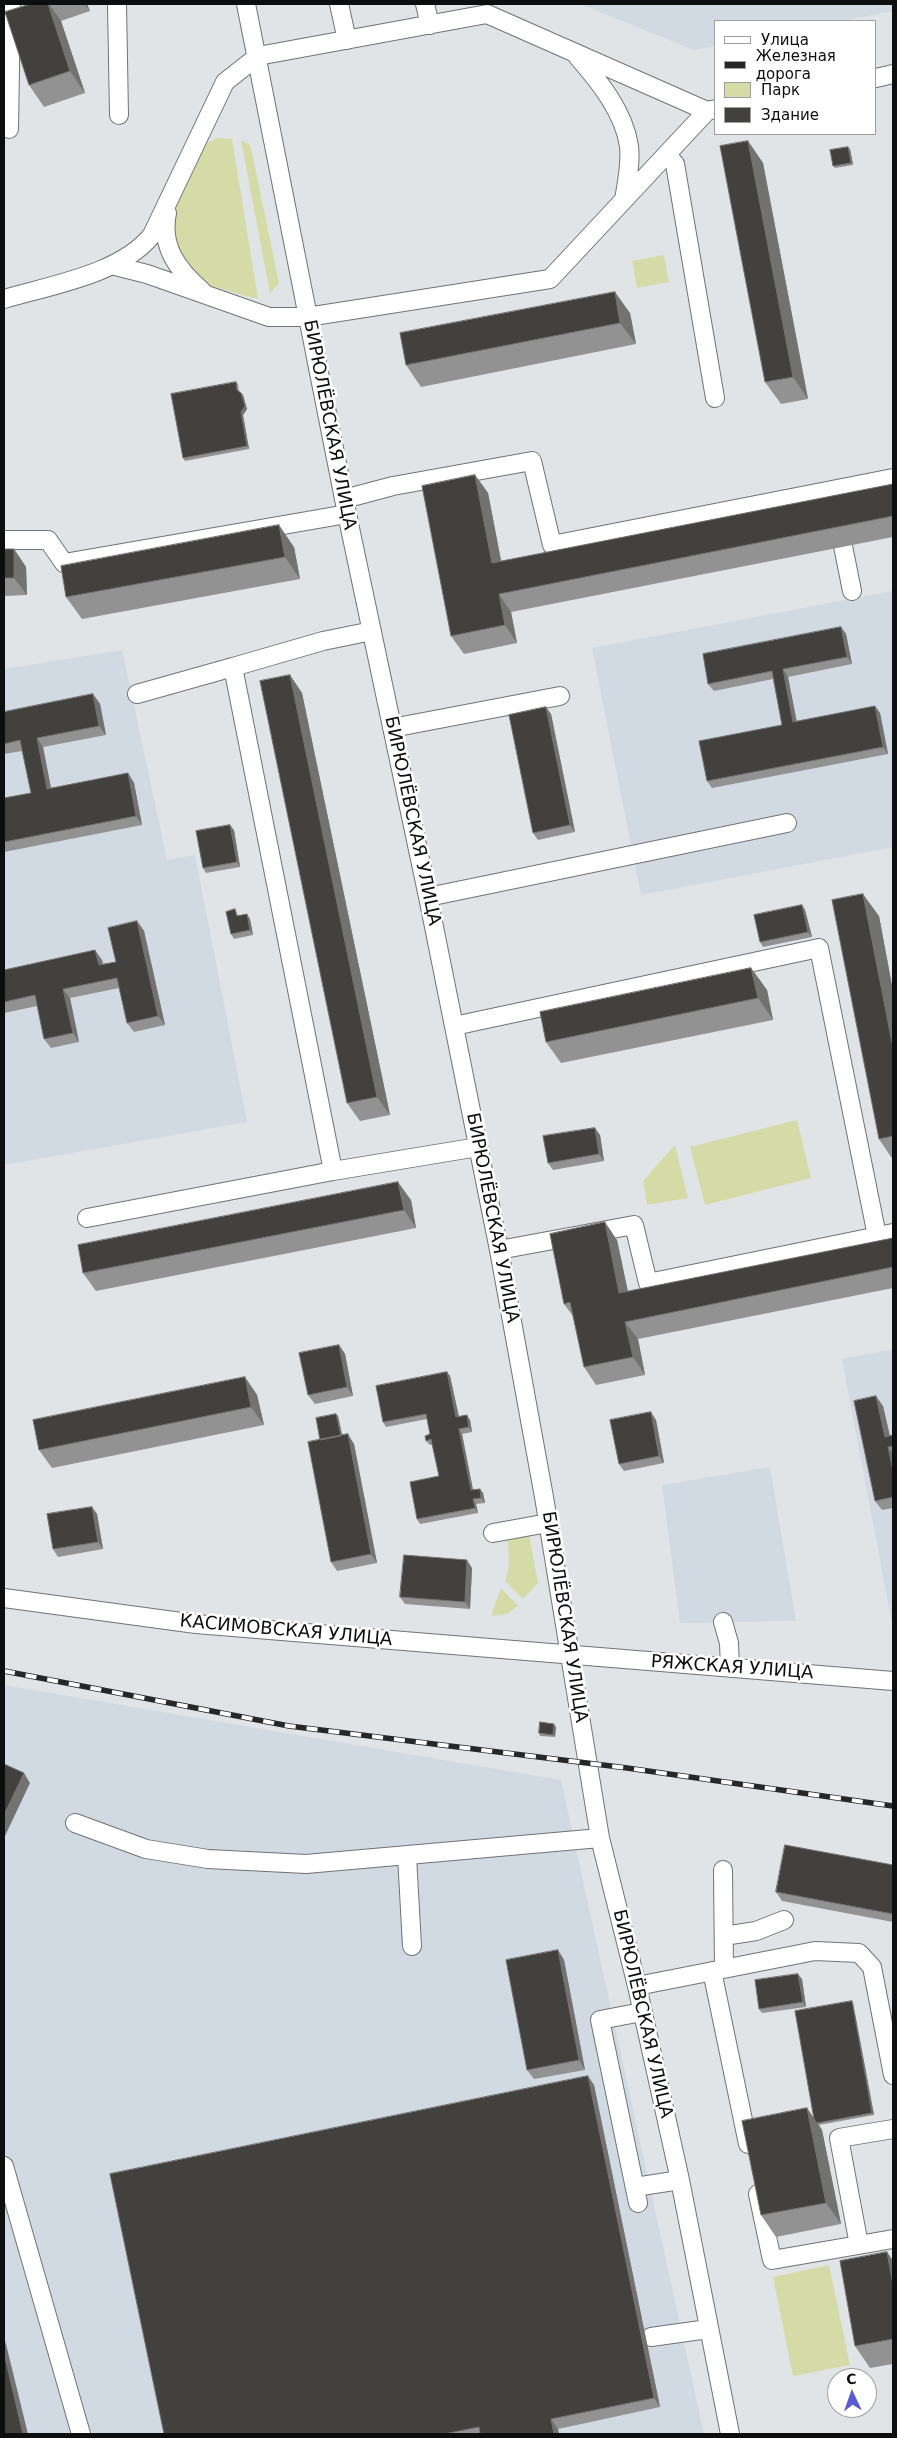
<!DOCTYPE html>
<html>
<head>
<meta charset="utf-8">
<style>
  body { margin:0 }
  #map { position:relative; width:897px; height:2438px; overflow:hidden; background:#e1e4e7; font-family:"DejaVu Sans",sans-serif }
  canvas { display:block }
  .frame { position:absolute; inset:0; border:5px solid #0d0e0f; pointer-events:none }
  .legend { position:absolute; left:714px; top:20px; width:162px; height:115px; box-sizing:border-box; background:#fff; border:1px solid #9e9f9f; margin:0; padding:6px 9px; list-style:none; font-size:15px; color:#0d0e0f }
  .legend li { display:flex; align-items:center; gap:10px; height:25px }
  .legend b { width:25px; border:1px solid #9e9f9f }
  .north { position:absolute; left:827px; top:2368px; width:50px; height:50px; box-sizing:border-box; background:#fff; border:1px solid #9e9f9f; border-radius:50%; rotate:357deg; font-size:14px; font-weight:700; line-height:20px; text-align:center; color:#0d0e0f }
  .north::after { content:''; display:block; margin:auto; width:18px; height:22px; background:#5959d0; clip-path:polygon(50% 0,100% 100%,50% 72%,0 100%) }
</style>
</head>
<body>
<div id="map">
<canvas width="897" height="2438"></canvas>
<div class="frame"></div>
<ul class="legend">
<li><b style="height:6px;background:#fff"></b>Улица</li>
<li><b style="height:6px;background:#262728"></b>Железная дорога</li>
<li><b style="height:14px;background:#d5dba7"></b>Парк</li>
<li><b style="height:14px;background:#43413e"></b>Здание</li>
</ul>
<div class="north">С</div>
</div>
<script>
const ctx = document.querySelector('canvas').getContext('2d');
ctx.lineJoin = 'round';
function fill(path, color) {
  ctx.fillStyle = color;
  ctx.fill(path, 'evenodd');
}
function trace(path, color, width, dash) {
  ctx.strokeStyle = color;
  ctx.lineWidth = width;
  ctx.lineCap = dash ? 'butt' : 'round';
  ctx.setLineDash(dash || []);
  ctx.stroke(path);
}
function write(font, color, halo, rows, align = 'center') {
  ctx.font = font + ' "DejaVu Sans",sans-serif';
  ctx.lineWidth = 5;
  ctx.setLineDash([]);
  ctx.textBaseline = 'middle';
  ctx.strokeStyle = halo;
  ctx.fillStyle = color;
  for (const [text, x, y, turn = 0] of rows) {
    ctx.save();
    ctx.translate(x, y);
    ctx.rotate((+turn || 0) * Math.PI / 180);
    ctx.textAlign = isNaN(turn) ? turn : align;
    if (halo) ctx.strokeText(text, 0, 0);
    ctx.fillText(text, 0, 0);
    ctx.restore();
  }
}
fill(new Path2D(`
  M580,4h313v7l-50,10h-127v25l-22,4z
  M893,591v256l-252,48 -49,-247z
  M122,650l45,210 28,-5 52,267 -243,43v-496z
  M893,1349v280l-51,-270z
  M770,1467l26,154 -116,2 -18,-138z
  M4,1685l557,95 143,654h-700z`), '#d1d9e2');
fill(new Path2D(`
  M217,138l15,1 26,159h-5l-42,-12 -11,-6 -24,-26 -5,-40 29,-61 7,-10z
  M241,140l8,4 2,4 28,135 -9,10z
  M664,255l5,27 -32,6 -5,-27z
  M797,1120l14,58 -106,27 -15,-58z
  M675,1145l13,53 -41,7 -4,-24z
  M529,1535l9,48 -15,16 -18,-18 4,-14 -1,-29z
  M501,1588l17,18 -11,8 -16,2z
  M829,2265l21,100 -57,11 -20,-99z`), '#d5dba7');
const minor = new Path2D(`
  M117,4l2,111
  M246,4l101,510 81,383 71,353 45,247 56,341 37,148 43,194 50,254
  M339,4l8,36
  M425,4l5,21
  M577,56c22,25 47,56 52,90 2,17 -2,36 -5,54
  M876,78l17,-4
  M9,129l2,-125
  M667,155l8,9 40,234
  M167,213c-7,34 11,57 35,78
  M115,266l32,8 122,43h38l243,-38 157,-168
  M4,299c47,-14 117,-25 148,-64l73,-153 33,-26 229,-42 220,97 9,-2
  M344,499l49,-13 139,-25 20,84 341,-67
  M4,540h44l16,23 283,-49
  M843,546l9,45
  M137,694l96,-27
  M392,728l168,-32
  M428,897l359,-74
  M454,1026l365,-78 58,288
  M333,1171l-100,-504 90,-26 49,-10
  M87,1218l246,-47 145,-24
  M499,1250l135,-25 14,58 245,-50
  M493,1533l55,-10
  M4,1598l192,26 697,57
  M723,1622l6,21 1,25
  M75,1823l71,26 62,10 98,5 294,-26
  M407,1856l5,90
  M723,1870l1,99
  M724,1936l32,-5 28,-11
  M712,1971l36,173
  M637,1986l178,-35 44,2 13,14 21,108
  M4,2166l77,268
  M635,2187l45,-7
  M758,2194l14,66 121,-21
  M638,2203l-38,-183 42,-8
  M859,2245l-20,-107 54,-9
  M651,2337l57,-8`);
trace(minor, '#707376', 20);
trace(minor, '#fff', 18);
const rail = new Path2D(`
  M4,1671l285,55 338,42 266,38`);
trace(rail, '#262728', 5.5);
trace(rail, '#fff', 4, [11]);
fill(new Path2D(`
  M31,4h56l3,7 -29,10 24,72 -41,14 -15,-22z
  M748,141l15,22 45,236 -27,5 -16,-22z
  M850,149l3,16 -18,3 -2,-2z
  M630,313l6,31 -215,43 -15,-22z
  M236,382l2,2 1,7 4,4 4,14 -4,6 6,34 -64,12 -2,-3z
  M475,475l13,18 13,68 392,-77v53l-382,75 6,31 -53,11 -13,-18z
  M294,547l6,32 -218,40 -16,-22z
  M4,549h10l12,18 1,28 -23,1z
  M841,627l5,7 6,30 -64,13 9,45 78,-16 5,7 8,41 -176,34 -5,-7 75,-56 -9,-46 -59,12 -6,-7z
  M290,675l12,18 88,422 -30,6 -13,-18z
  M93,694l7,10 6,31 -63,12 8,41 77,-15 6,10 8,42 -138,27v-54l27,-5 -9,-42 -18,3v-42z
  M551,714l24,118 -37,8 -5,-7z
  M234,830l6,37 -34,6 -3,-5z
  M802,905l3,5 7,27 -49,10 -3,-5z
  M238,914l1,1 11,4 3,16 -19,4 -3,-5z
  M879,916l14,75v169l-14,-21z
  M137,921l7,10 21,94 -31,7 -7,-9 -8,-35 -49,10 9,44 -28,6 -7,-9 -7,-33 -33,7v-43l98,-10 1,4 13,-2z
  M751,968l16,22 6,30 -212,43 -15,-21z
  M600,1135l4,26 -51,9 -5,-7z
  M411,1200l5,28 -320,63 -13,-18z
  M893,1238v50l-255,51 7,36 -49,10 -12,-18 -11,-51 -9,-12 53,-64 11,52z
  M339,1345l6,9 8,42 -38,8 -7,-9z
  M447,1372l3,4 9,41 11,3 2,12 -10,2 11,56 7,-1 3,4 2,10 -9,1 2,9 -58,11 -3,-5 22,-43 -7,-31h-2l-4,-4 4,-7 -3,-15 -41,8 -3,-5z
  M245,1377l12,18 7,30 -212,43 -13,-18z
  M883,1406l7,30 3,-1v73l-11,2 -7,-9z
  M336,1414l2,2 4,19 12,9 23,119 -40,8 -6,-9z
  M656,1420l8,43 -40,8 -5,-7z
  M92,1507l5,7 6,35 -45,8 -5,-8z
  M472,1568l-2,41 -65,-5 -5,-7z
  M556,1727l-1,10 -15,-1 -1,-3z
  M893,1865v57l-111,-21 -6,-9z
  M558,1950l6,10 21,110 -51,9 -7,-9z
  M802,1979l4,28 -44,6 -3,-4z
  M853,2003l21,112 -55,10 3,5 19,94 -65,13 -15,-22 53,-96z
  M594,2085l66,322 -102,22 1,5h-395z
  M887,2252l6,9v103l-23,4 -15,-22z`), '#929292');
fill(new Path2D(`
  M48,4h1l12,17 24,72 -15,-22z
  M85,4h2l3,7z
  M748,141l15,22 45,236 -15,-22z
  M848,147l2,2 3,16 -2,-2z
  M615,292l15,21 6,31 -16,-21z
  M241,393l2,2 4,14 -4,6 6,34 -2,-3 -6,-34z
  M475,475l13,18 17,88 -13,-18z
  M279,525l15,22 6,32 -15,-22z
  M14,549l12,18 1,28 -13,-17z
  M499,594l12,18 6,31 -12,-18z
  M841,627l5,7 6,30 -5,-7z
  M783,669l5,8 10,52 -5,-7z
  M290,675l12,18 88,422 -13,-18z
  M93,694l7,10 6,31 -7,-9z
  M875,706l5,7 8,41 -5,-7z
  M546,707l5,7 24,118 -5,-7z
  M37,738l6,9 10,52 -6,-10z
  M128,773l6,10 8,42 -6,-9z
  M230,825l4,5 6,37 -3,-5z
  M863,894l16,22 14,75v57z
  M802,905l3,5 7,27 -4,-5z
  M247,914l3,5 3,16 -3,-5z
  M137,921l7,10 21,94 -7,-9z
  M95,950l7,10 3,15 -6,-10z
  M751,968l16,22 6,30 -15,-22z
  M63,989l7,9 9,44 -6,-9z
  M595,1128l5,7 4,26 -5,-7z
  M398,1182l13,18 5,28 -12,-18z
  M605,1222l12,18 15,71 -13,-18z
  M625,1322l13,17 7,36 -12,-18z
  M339,1345l6,9 8,42 -6,-9z
  M447,1372l3,4 10,46 -4,-5z
  M245,1377l12,18 7,30 -13,-18z
  M876,1396l7,10 9,40 -7,-9z
  M651,1412l5,8 8,43 -5,-7z
  M336,1414l2,2 5,23 -2,-2z
  M467,1415l3,5 2,12 -3,-5z
  M459,1429l3,5 12,61 -3,-5z
  M348,1434l6,10 23,119 -6,-9z
  M888,1447l5,7v17z
  M480,1489l3,4 2,10 -4,-5z
  M473,1499l3,5 2,9 -3,-5z
  M92,1507l5,7 6,35 -5,-7z
  M467,1560l5,8 -2,41 -5,-7z
  M554,1724l2,3 -1,10 -2,-2z
  M24,1773l6,10 -26,55v-23z
  M558,1950l6,10 21,110 -6,-10z
  M798,1974l4,5 4,28 -3,-5z
  M852,2001l1,2 21,112 -2,-2z
  M588,2076l6,9 66,322 -6,-9z
  M807,2108l15,22 19,94 -15,-21z
  M887,2252l6,9v24z
  M4,2336l24,98h-5l-19,-81z
  M551,2419l7,10 1,5h-5z`), '#727271');
const building = new Path2D(`
  M31,4h17l22,67 -41,14 -24,-73z
  M748,141l45,236 -28,5 -45,-236z
  M848,147l3,16 -18,3 -3,-16z
  M615,292l5,31 -214,42 -6,-32z
  M236,382l1,8 4,3 4,13 -4,6 6,34 -64,12 -12,-64z
  M475,475l17,88 401,-79v32l-394,78 6,31 -54,11 -29,-150z
  M279,525l6,32 -219,40 -5,-31z
  M4,549h10v29h-10z
  M841,627l6,30 -64,12 10,53 82,-16 8,41 -176,34 -8,-40 83,-16 -10,-54 -64,13 -5,-30z
  M290,675l87,422 -30,6 -87,-422z
  M93,694l6,32 -62,12 10,51 81,-16 8,43 -132,26v-44l27,-5 -11,-53 -16,4v-32z
  M546,707l24,118 -37,8 -24,-118z
  M230,825l7,37 -34,6 -7,-37z
  M863,894l30,154v88l-14,3 -47,-239z
  M802,905l6,27 -48,10 -6,-27z
  M235,909l2,7 10,-2 3,16 -19,4 -5,-22z
  M137,921l21,95 -31,7 -10,-45 -54,11 10,44 -29,6 -9,-44 -31,7v-32l91,-20 4,15 17,-3 -8,-34z
  M751,968l7,30 -212,44 -6,-30z
  M595,1128l4,26 -51,9 -5,-27z
  M398,1182l6,28 -321,63 -5,-28z
  M605,1222l14,71 274,-55v29l-268,55 8,35 -49,10 -14,-65 -6,2 -14,-70z
  M339,1345l8,42 -39,8 -9,-42z
  M447,1372l9,45 11,-2 2,12 -10,2 12,61 9,-1 1,9 -8,1 2,9 -58,11 -7,-37 29,-6 -8,-37 -5,2 -1,-5 5,-2 -4,-20 -43,8 -7,-36z
  M245,1377l6,30 -212,43 -6,-30z
  M876,1396l9,41 8,-2v11l-5,1 5,24v26l-18,4 -21,-100z
  M651,1412l8,44 -40,8 -9,-44z
  M336,1414l5,22 -21,4 -4,-22z
  M348,1434l23,120 -40,8 -23,-120z
  M92,1507l6,35 -45,7 -6,-35z
  M404,1555l63,5 -2,42 -65,-5z
  M540,1722l14,2 -1,11 -14,-2z
  M4,1764l20,9 -20,42z
  M785,1845l108,20v49l-117,-22z
  M558,1950l21,110 -52,10 -21,-110z
  M798,1974l5,28 -44,7 -4,-29z
  M852,2001l20,112 -55,10 -3,-4 -19,-108z
  M588,2076l66,322 -103,21 3,15h-74l-1,-7 -35,7h-280l-54,-260z
  M807,2108l19,95 -65,12 -19,-94z
  M887,2252l6,33v54l-38,7 -15,-85z
  M4,2353l19,81h-19z`);
fill(building, '#43413e');
trace(building, '#727271', 1);
write('18px', '#0d0e0f', '#fff', [
  ["БИРЮЛЁВСКАЯ УЛИЦА",329,425,79],
  ["БИРЮЛЁВСКАЯ УЛИЦА",412,821,78],
  ["БИРЮЛЁВСКАЯ УЛИЦА",492,1218,79],
  ["БИРЮЛЁВСКАЯ УЛИЦА",564,1617,81],
  ["КАСИМОВСКАЯ УЛИЦА",286,1631,5],
  ["РЯЖСКАЯ УЛИЦА",732,1668,4],
  ["БИРЮЛЁВСКАЯ УЛИЦА",642,2014,77]
]);
</script>
</body>
</html>
